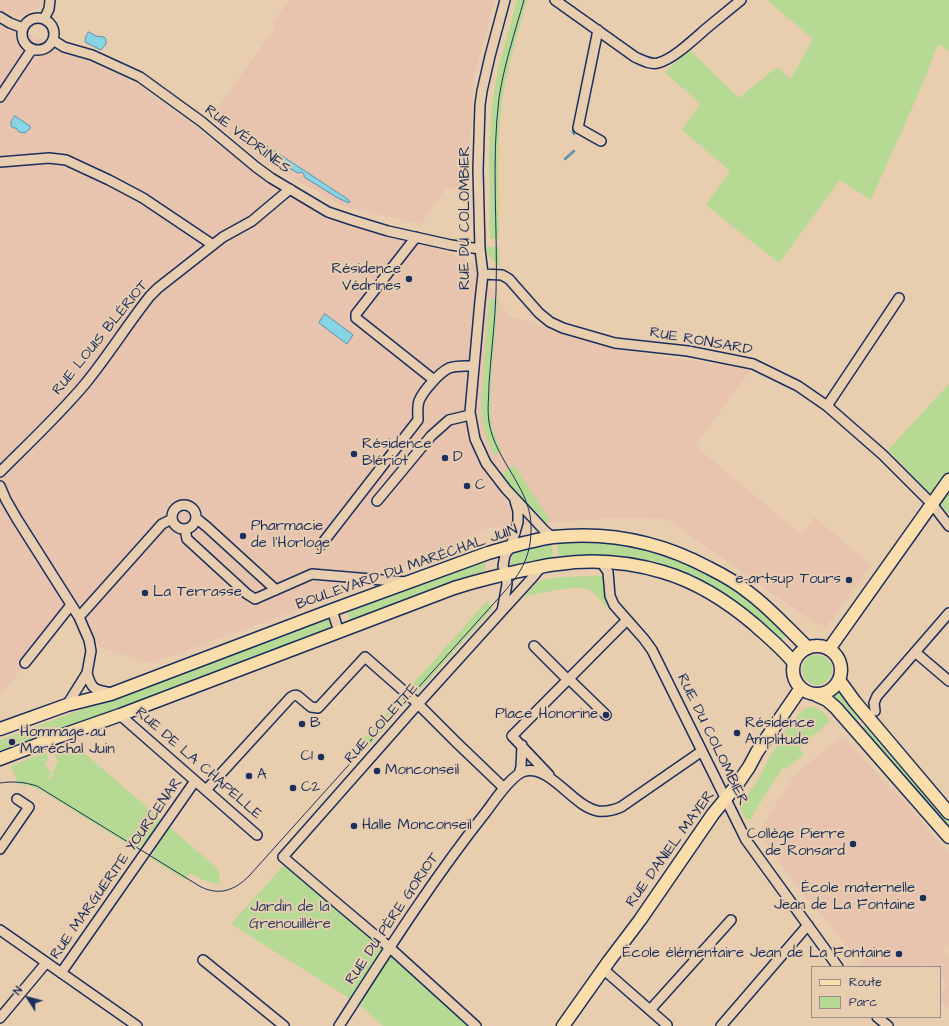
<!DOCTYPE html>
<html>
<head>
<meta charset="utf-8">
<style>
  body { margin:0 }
  #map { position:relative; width:949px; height:1026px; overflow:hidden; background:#e8cdaf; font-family:"Architects Daughter",sans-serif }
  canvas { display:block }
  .legend { position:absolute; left:811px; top:966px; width:130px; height:52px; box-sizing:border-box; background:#e8cdaf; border:1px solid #968e8f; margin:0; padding:5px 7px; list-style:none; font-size:12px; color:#1b2f5e }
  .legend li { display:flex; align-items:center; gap:8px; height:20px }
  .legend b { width:20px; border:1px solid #968e8f }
  .north { position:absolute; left:8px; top:978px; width:40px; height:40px; -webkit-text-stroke:3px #e8cdaf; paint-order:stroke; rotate:306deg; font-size:11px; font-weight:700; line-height:16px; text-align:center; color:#1b2f5e }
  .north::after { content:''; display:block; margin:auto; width:14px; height:18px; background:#1b2f5e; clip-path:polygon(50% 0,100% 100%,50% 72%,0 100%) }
</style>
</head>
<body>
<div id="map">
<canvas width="949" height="1026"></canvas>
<ul class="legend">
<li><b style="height:5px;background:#f9ddab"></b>Route</li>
<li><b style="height:11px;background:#b6d993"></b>Parc</li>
</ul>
<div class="north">N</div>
</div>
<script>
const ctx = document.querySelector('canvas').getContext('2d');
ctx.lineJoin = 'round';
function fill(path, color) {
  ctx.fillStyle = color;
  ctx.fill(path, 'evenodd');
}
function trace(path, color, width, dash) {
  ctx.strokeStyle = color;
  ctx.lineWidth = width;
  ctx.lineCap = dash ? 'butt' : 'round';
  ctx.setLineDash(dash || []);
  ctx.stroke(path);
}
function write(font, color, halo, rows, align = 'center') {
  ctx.font = font + ' "Architects Daughter",sans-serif';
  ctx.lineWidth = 4;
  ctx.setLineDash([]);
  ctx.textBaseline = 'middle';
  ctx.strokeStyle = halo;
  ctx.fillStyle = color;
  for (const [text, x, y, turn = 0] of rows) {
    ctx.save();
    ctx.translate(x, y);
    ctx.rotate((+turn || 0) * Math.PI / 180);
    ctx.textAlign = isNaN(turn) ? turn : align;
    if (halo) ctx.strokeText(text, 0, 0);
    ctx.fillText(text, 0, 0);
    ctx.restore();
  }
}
fill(new Path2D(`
  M0,0h43l-1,5 -23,12 -19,-6z
  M289,0h206l-21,77 -6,109 -22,2 -25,36 -76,-17 -87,-48 -48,-40 65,-91 -3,-3z
  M0,20l142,66 97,74 88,59 107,28 41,16 34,53 116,35 126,18 -56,77 107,89 12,-18 57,48 -45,62 -17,-8 -142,-100 -57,-1 -122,10 -137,62 -200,73 -51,-16 -31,-37 -69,86z
  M844,738l48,52 2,-1 55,65v90l-7,5 7,10v49l-9,-6v-8l7,-9 -7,-6v-12h-12l-4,-4 -5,4h-56l-54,-68 -2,1 -47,-64v-6l34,-54 40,-34z`), '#e8c4ae');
fill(new Path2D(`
  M517,0h10c-9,35 -21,69 -25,104 -6,44 -3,91 -3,135h-9l-1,-81 3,-52 6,-36z
  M767,0h182v51l-11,-7 -14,37 -53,119 -31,-20 -61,83 -73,-58 24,-34 -48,-41 18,-26 -35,-32 25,-22 49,48 38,-31 14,12 22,-40z
  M485,247h14l1,19c-8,-6 -11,-9 -15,-19z
  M489,299h9l-7,88v21l1,18 6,16 4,9 -8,4c-9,-18 -12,-30 -13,-51z
  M949,384v130l-61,-64z
  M514,465l36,55 -7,5 -37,-43 -4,-6 2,-4z
  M579,539l31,2 31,6 22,6 34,14 32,17 34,27 24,24 -6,6 -102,-68 -120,-13 -2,-17z
  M552,543l1,17 -41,8c-3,-5 0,-14 4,-18z
  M487,559l-4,16 -132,48 -4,-12z
  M589,576h14l4,32c-5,-5 -12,-16 -17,-18 -13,-7 -51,4 -66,7 4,-4 9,-10 13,-14 9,-7 40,-6 52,-7z
  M487,601l6,7 -76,85 -7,-6z
  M330,617l5,12 -335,124v-13z
  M802 670a15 15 0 1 1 30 0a15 15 0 1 1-30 0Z
  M839,689l22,28 -5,5 -26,-27 5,-2z
  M400,698l6,6 -40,46 -7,-6z
  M808,707c13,0 15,5 22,14l-31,27 5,6 -18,15 -3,-2 -30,47 1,1 -3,5 -6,-2 -6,-12c6,-9 14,-18 20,-28 13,-23 27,-56 49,-71z
  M867,724l82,96v9l-88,-101z
  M73,743l146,127 1,14c-11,0 -20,-6 -30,-11l-5,7 -35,-22 5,-7 -12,-8 -6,7 -95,-59 -12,-5 -12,-2 -7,-18 35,-14 2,7 -3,6 6,7 -3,6 2,1 8,-18 -6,-11z
  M283,866l3,2 2,-2 93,79 90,81h-88l-23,-21 -129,-81z`), '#b6d993');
const water = new Path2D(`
  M89,32l7,4 8,1 2,2v5l-5,6 -16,-8 1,-6z
  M15,116l15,10v3l-2,1 -3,3 -6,-1 -3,-4h-3l-2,-3v-3z
  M264,144l85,56 1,2 -1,1 -11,-5 -34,-21v-3l-3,-2 -3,1 -35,-20 -3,-2z
  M325,314l28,21 -6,9 -28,-21z`);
fill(water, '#86d4e4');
trace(water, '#5b92ae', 1);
trace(new Path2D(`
  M574,134l-1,-2 1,-4
  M565,159l9,-8`), '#5b92ae', 2.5);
const minor = new Path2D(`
  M505,0l-15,56 -8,35 -2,14 -2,65 2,79 3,25 -3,27 -10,111 5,27 11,24 20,26 39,42 7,6
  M555,0l80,57c7,3 15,8 23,6 16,-4 37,-25 50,-36 11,-9 22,-18 33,-27
  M0,17l10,6 13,5
  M22 34a16 16 0 1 1 32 0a16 16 0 1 1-32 0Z
  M44,19l5,-10 1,-9
  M598,30l-20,98 23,13
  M53,40l11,7 28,8 48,22 62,45 54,45 15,11 57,34 24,8 36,11 63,14 29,4
  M0,97l32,-48
  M0,162l49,-4 17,2 43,20 34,18 70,47
  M416,237l-60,77v4l78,62
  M483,274l19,1 7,4 30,34 11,9 13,6 52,15 73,8 65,13 45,22 29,20 56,49 49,49 17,22
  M827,406l72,-108
  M0,472c29,-29 59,-57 85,-88 23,-28 42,-59 65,-88l8,-8 65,-51 29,-16 38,-32
  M0,486l6,14 11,19 62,98 10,23 2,11 -4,22 -20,32
  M377,501l54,-65 18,-16 21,-5
  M172 517a12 12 0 1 1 24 0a12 12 0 1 1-24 0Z
  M196,518l11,9 69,63
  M185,529l2,10 60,55 8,5 57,-25 94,8
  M321,545l97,-125c0,-6 -1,-13 1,-19 4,-10 20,-28 30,-33 7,-3 17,-2 25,-2
  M601,562l7,10 2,24 4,9 30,34 8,11 94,190 92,127
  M332,610l7,22
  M502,611l5,-27 -1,-10 -3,-8 2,-11 6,-9 7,-24v-11l-3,-10
  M79,617l83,-93 10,-5
  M534,646l34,34
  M915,652l34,29
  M25,663l46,-58
  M87,673c5,18 8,16 24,20
  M569,679l37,36
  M875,711l-1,-8 3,-7 72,-83
  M120,715l137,120
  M519,774l2,-7 1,-22
  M549,775l-37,-39 115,-116
  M206,790l84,-92c3,-2 4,-4 8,-2l13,11 7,1 47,-51 49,43 42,42 48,46
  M0,849l29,-42 -12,-8
  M0,930l137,96
  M203,960l81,66
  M603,969l64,56 -1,1
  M61,973l134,-192
  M650,1010l81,-90
  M877,1017l11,9
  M0,1018l46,-55
  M339,1026c47,-73 93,-146 147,-214 9,-12 26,-38 39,-41 27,-5 47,35 73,40 8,1 16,-1 23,-4l81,-56
  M476,1026l-87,-79 -58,-49 -48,-41 135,-153 84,-93 31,-34 9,-11
  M721,1026l87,-101`);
const major = new Path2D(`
  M793 670a24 24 0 1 1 48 0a24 24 0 1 1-48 0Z
  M829,649l120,-169
  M839,680l16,22 94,111
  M816,695l11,5 9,8 113,129
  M0,729l67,-24 44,-11 221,-84 156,-57c21,-6 44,-13 65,-16 56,-6 108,5 156,31 14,7 27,14 39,24 22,16 40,37 60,56
  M0,759l60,-23 60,-21 334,-127c22,-7 43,-12 65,-17 13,-2 26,-6 39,-7 35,-5 71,-2 105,8 34,10 65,30 92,53 13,12 28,24 39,38
  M563,1026l46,-65 31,-41 73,-106 23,-28 13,-19 8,-15 44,-64`);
trace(minor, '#1b2f5e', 12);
trace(major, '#1b2f5e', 15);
trace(minor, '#e8cdaf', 9);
trace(major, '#f9ddab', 12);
trace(new Path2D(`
  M0,783c13,-2 24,-1 37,3l164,101c19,9 34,3 48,-11l246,-274c20,-22 35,-38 36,-70 3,-42 -36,-70 -42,-110 -2,-13 0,-26 0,-38 2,-31 6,-61 7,-91 2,-65 -5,-131 3,-195 5,-33 16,-66 25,-98`), '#1b2f5e', 1);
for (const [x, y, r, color] of [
  [409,279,4,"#1b2f5e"],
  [354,454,4,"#1b2f5e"],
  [445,458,4,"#1b2f5e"],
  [467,486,4,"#1b2f5e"],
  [243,536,4,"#1b2f5e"],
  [849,580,4,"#1b2f5e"],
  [145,593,4,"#1b2f5e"],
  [606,715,4,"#1b2f5e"],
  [302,724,4,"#1b2f5e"],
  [737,733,4,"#1b2f5e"],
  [12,742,4,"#1b2f5e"],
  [321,757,4,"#1b2f5e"],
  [377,771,4,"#1b2f5e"],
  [249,776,4,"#1b2f5e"],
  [293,788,4,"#1b2f5e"],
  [354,826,4,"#1b2f5e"],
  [853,844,4,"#1b2f5e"],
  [923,898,4,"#1b2f5e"],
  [899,954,4,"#1b2f5e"]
]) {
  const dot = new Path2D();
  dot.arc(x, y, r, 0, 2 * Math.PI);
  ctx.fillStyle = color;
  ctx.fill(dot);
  trace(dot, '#e8cdaf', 1.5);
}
write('15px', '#1b2f5e', '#e8cdaf', [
  ["RUE VÉDRINES",247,140,37],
  ["RUE DU COLOMBIER",466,218,-90],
  ["RUE LOUIS BLÉRIOT",101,338,-51],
  ["RUE RONSARD",701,342,10],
  ["BOULEVARD DU MARÉCHAL JUIN",407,568,-19],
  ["RUE COLETTE",382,724,-48],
  ["RUE DU COLOMBIER",712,740,64],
  ["RUE DE LA CHAPELLE",198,764,41],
  ["RUE DANIEL MAYER",671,849,-54],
  ["RUE MARGUERITE YOURCENAR",117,869,-55],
  ["RUE DU PÈRE GORIOT",393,919,-56]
]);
write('15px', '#1b2f5e', '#e8cdaf', [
  ["Résidence",401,270,"right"],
  ["Védrines",401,287,"right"],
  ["Résidence",362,445],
  ["Blériot",362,462],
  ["D",453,458],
  ["C",475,486],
  ["Pharmacie",251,527],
  ["de l'Horloge",251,544],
  ["e-artsup Tours",841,580,"right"],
  ["La Terrasse",153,593],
  ["Place Honorine",598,715,"right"],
  ["B",310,724],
  ["Résidence",745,724],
  ["Amplitude",745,741],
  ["Hommage au",20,733],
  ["Maréchal Juin",20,750],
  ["C1",313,757,"right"],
  ["Monconseil",385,771],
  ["A",257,776],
  ["C2",301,788],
  ["Halle Monconseil",362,826],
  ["Collège Pierre",845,835,"right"],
  ["de Ronsard",845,852,"right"],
  ["École maternelle",915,889,"right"],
  ["Jean de La Fontaine",915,906,"right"],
  ["École élémentaire Jean de La Fontaine",891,954,"right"]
], 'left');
write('15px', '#2a4063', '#e8cdaf', [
  ["Jardin de la",290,908],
  ["Grenouillère",290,925]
]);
</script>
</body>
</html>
